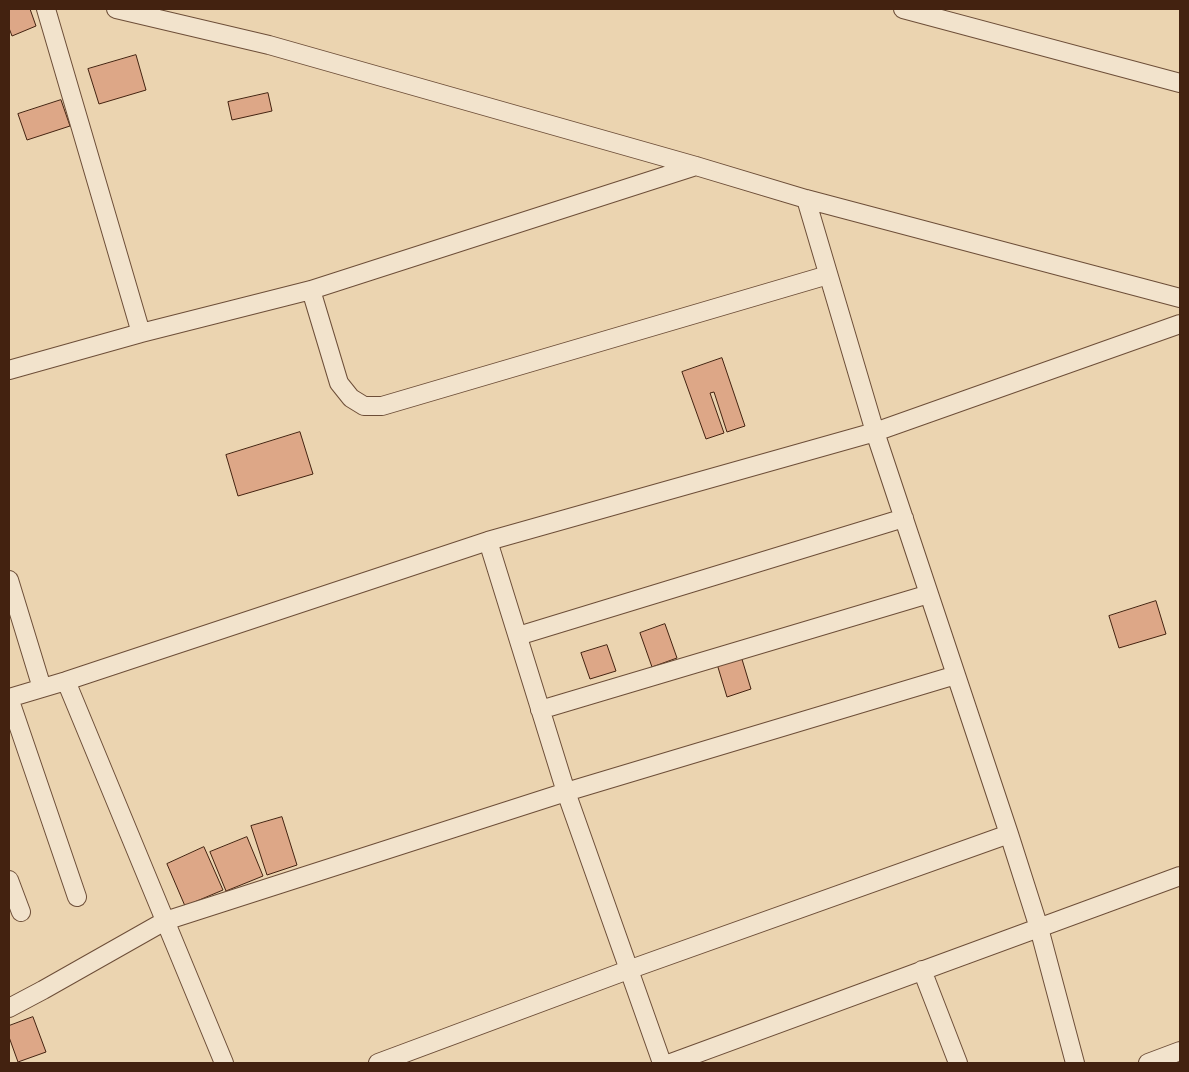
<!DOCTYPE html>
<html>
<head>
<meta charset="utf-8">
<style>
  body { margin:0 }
  #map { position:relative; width:1189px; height:1072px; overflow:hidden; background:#ebd4b0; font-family:"IM FELL English",serif }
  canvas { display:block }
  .frame { position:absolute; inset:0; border:10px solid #432210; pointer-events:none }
</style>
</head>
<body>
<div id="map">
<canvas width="1189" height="1072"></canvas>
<div class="frame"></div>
</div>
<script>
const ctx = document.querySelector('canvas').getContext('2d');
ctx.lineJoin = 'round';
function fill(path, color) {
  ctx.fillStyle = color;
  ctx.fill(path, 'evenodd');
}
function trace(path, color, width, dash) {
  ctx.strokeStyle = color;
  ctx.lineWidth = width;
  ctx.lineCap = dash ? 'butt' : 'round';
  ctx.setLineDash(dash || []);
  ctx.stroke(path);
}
const building = new Path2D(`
  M9,9h21l6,17 -24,10 -3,-8z
  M136,55l10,35 -47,14 -11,-35z
  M268,93l4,18 -40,9 -4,-18z
  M61,100l9,26 -43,14 -9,-26z
  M722,358l23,68 -18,6 -13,-40 -4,1 14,40 -18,6 -24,-67z
  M300,432l13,42 -75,22 -12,-41z
  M1156,601l10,33 -47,14 -10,-32z
  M665,624l12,34 -25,9 -12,-34z
  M607,645l9,26 -26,8 -9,-26z
  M741,656l10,33 -24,8 -10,-33z
  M282,817l15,48 -30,10 -16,-49z
  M247,837l16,39 -37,15 -16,-39z
  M204,847l19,43 -38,16 -18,-42z
  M33,1017l13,35 -28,10 -9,-25v-11z`);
fill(building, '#dda787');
trace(building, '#432210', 1);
const minor = new Path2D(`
  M46,9l95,324
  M116,9l153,36 427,121 110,33 374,99
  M903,9l277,74
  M806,199l69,233 134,402 30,94 36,135
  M311,290l28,93 12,15 13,8h18l446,-131
  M9,370l132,-37 170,-43 385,-124
  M488,541l78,251 96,271
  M9,580l33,108
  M518,636l386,-118
  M66,681l158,382
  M9,698l57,-17 422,-140 387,-109 305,-108
  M9,698l68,199
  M540,710l389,-116
  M9,880l12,32
  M922,970l36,93
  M9,1008l34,-18 122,-69 401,-129 390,-117
  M378,1063l250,-93 381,-136
  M671,1063l509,-187
  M1148,1063l32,-12`);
trace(minor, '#6d4e38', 20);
trace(minor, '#f2e3cc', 18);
</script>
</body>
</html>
